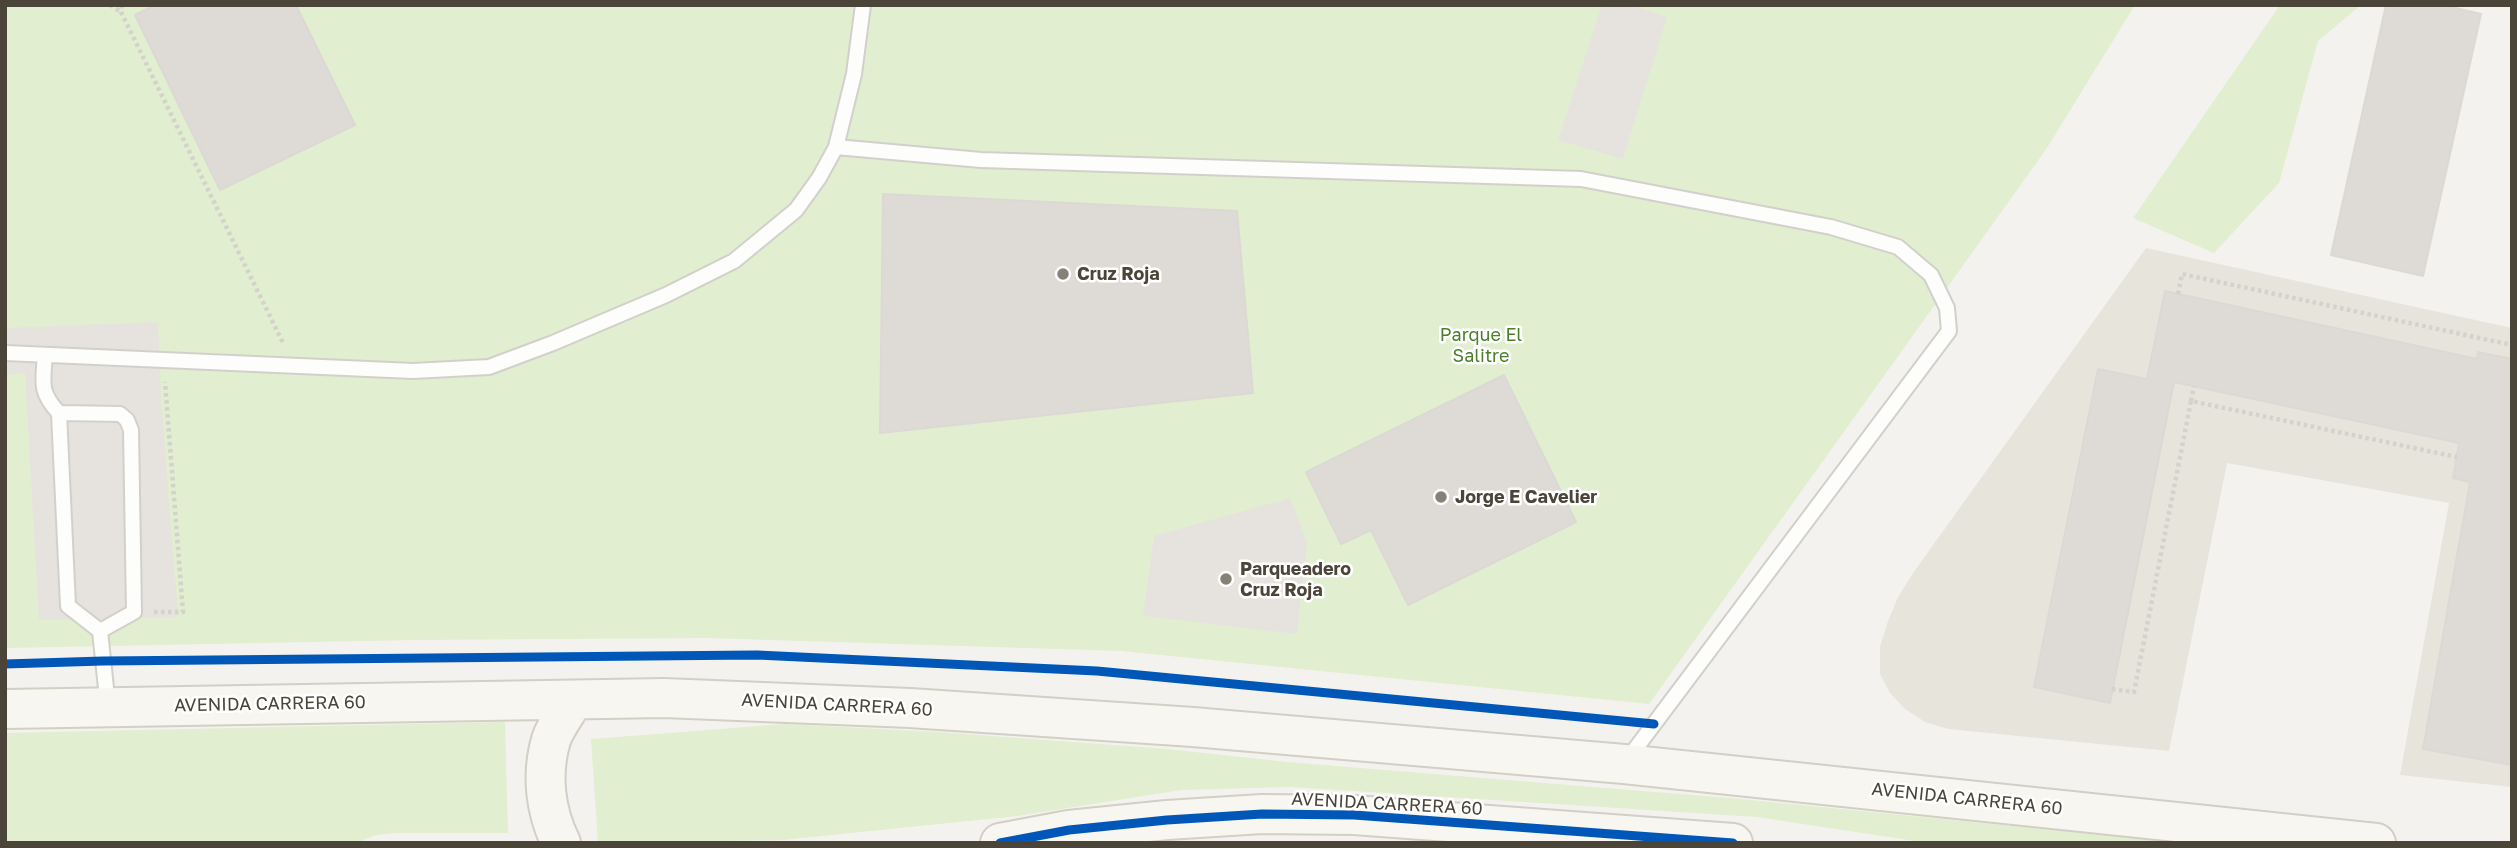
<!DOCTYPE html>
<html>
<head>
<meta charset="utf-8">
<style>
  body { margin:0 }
  #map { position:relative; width:2517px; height:848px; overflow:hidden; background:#f4f2ee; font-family:"Golos Text",sans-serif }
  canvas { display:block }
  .frame { position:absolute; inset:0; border:7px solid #4b4439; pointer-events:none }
</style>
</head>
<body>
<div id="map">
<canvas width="2517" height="848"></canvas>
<div class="frame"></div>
</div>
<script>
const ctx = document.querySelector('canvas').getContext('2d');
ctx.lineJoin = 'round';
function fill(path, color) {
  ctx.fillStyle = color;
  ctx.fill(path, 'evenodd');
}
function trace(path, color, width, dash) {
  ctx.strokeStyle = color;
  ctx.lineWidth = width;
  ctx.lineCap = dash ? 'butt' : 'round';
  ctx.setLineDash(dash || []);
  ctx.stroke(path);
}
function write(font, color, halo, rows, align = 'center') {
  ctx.font = font + ' "Golos Text",sans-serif';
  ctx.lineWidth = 5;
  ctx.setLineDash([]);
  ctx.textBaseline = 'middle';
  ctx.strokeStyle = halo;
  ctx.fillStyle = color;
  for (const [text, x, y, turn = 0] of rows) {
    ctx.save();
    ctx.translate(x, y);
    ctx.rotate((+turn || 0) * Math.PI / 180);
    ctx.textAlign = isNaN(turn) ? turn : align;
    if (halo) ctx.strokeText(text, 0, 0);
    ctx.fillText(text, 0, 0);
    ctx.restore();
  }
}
fill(new Path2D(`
  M2146,248l366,80v459l-112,-12 49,-272 -222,-40 -58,288 -221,-22 -23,-7 -20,-13 -15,-16 -10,-19v-27l8,-26 10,-24 15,-24z`), '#e7e4dc');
fill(new Path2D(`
  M5,5h2130l-90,146 -396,553 -528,-53 -414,-13 -293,2 -409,8z
  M2280,5h81l-43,36 -39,142 -65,70 -81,-35z
  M505,722l3,111h-111l-21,2 -18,7 -22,1h-331v-110z
  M785,724l153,8 229,17 120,13 453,37 444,44h-256l-171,-26 -466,-30 -110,3 -164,26 -234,24 -185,3 -7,-104z`), '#e1eecf');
fill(new Path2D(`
  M1602,5h28l37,12 -44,142 -65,-19z
  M158,322l3,75 17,220 -139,3 -14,-247 -20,2v-47z
  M1290,498l17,44 -10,92 -154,-18 11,-80z`), '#e6e3df');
const building = new Path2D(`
  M155,5h141l59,120 -135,65 -85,-175z
  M2386,5h57l38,9 -58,262 -92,-21z
  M883,194l354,17 16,182 -373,40z
  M2165,291l312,68 1,-7 34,7v406l-89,-16 47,-267 -17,-4 6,-35 -285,-61 -64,321 -76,-16 64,-318 49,10z
  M1504,375l72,147 -168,83 -37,-75 -30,14 -35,-72z`);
fill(building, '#dedbd6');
trace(building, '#dcd9d4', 2);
const service = new Path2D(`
  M836,147l145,13 600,19 250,48 67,20 33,28 16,33 2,23 -322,429
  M5,353l408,18 76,-4 64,-24 113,-48 68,-34 62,-51 23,-32 17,-31 18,-73 9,-69
  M45,355c-2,27 -6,37 14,58
  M100,631l34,-19 -3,-182 -4,-10 -7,-6 -61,-1 9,193 32,25 8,76`);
const secondary = new Path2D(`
  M5,709l659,-11 246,10 283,19 431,37 752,79
  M561,843c-16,-32 -20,-69 -10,-103 4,-13 15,-27 22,-39
  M1000,843l69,-13 98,-10 95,-6 92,1 379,28`);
trace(service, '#d2d0cb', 18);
trace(secondary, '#d3cfc5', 42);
trace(new Path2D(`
  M110,5l11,7
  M122,5l-1,7 163,333
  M2178,294l4,-20 330,71
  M2191,401l3,-15
  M154,612h29l-18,-230
  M2112,689l22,3 57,-291 266,56`), '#d3d2cc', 4.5, [3.5, 3.5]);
trace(service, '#fdfdfc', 14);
trace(secondary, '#f7f6f1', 38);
trace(new Path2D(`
  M5,664l98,-3 654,-6 340,16 557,53
  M1000,843l69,-13 98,-10 95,-6 92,1 379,28`), '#0057b8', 9);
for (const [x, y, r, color] of [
  [1063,274,7,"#868178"],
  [1441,497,7,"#868178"],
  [1226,579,7,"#868178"]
]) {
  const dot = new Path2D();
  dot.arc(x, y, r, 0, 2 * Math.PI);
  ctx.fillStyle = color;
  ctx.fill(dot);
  trace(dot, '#fff', 2.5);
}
write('bold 18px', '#4b4439', '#fff', [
  ["Cruz Roja",1077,274],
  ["Jorge E Cavelier",1455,497],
  ["Parqueadero",1240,569],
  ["Cruz Roja",1240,590]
], 'left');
write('18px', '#4a7f2a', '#fff', [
  ["Parque El",1481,335],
  ["Salitre",1481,356]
]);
write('18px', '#4b4439', '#fff', [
  ["AVENIDA CARRERA 60",270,704,-1],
  ["AVENIDA CARRERA 60",837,705,3],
  ["AVENIDA CARRERA 60",1967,799,6],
  ["AVENIDA CARRERA 60",1387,804,3]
]);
</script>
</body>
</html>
